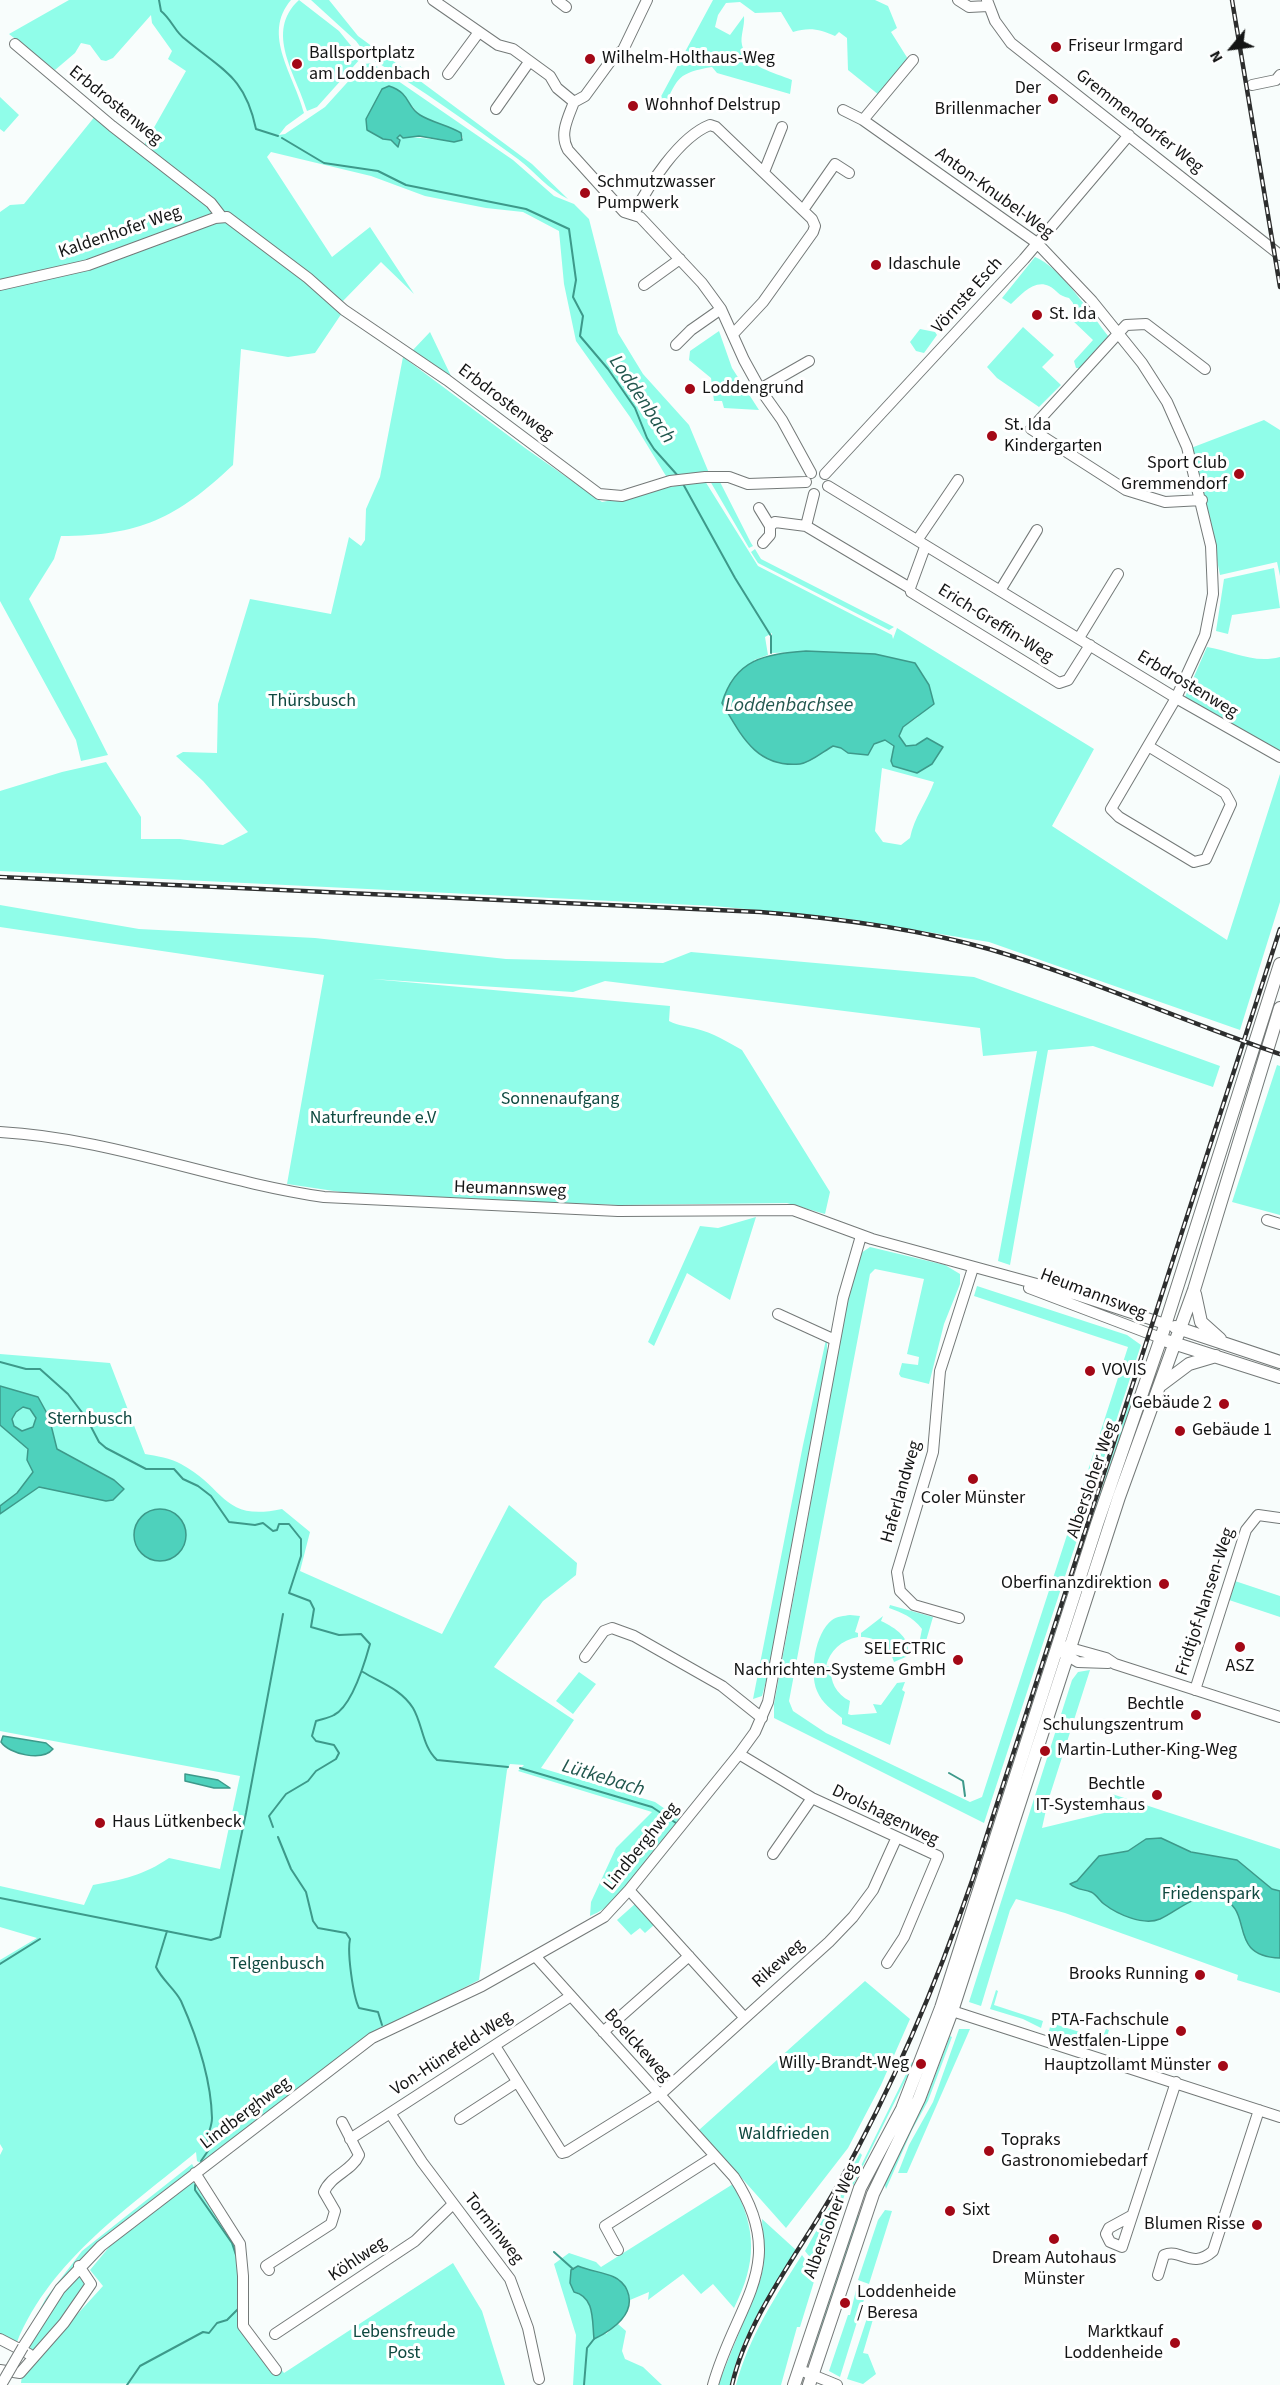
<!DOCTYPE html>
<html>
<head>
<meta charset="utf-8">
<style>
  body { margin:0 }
  #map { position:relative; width:1280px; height:2385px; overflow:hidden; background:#f8fdfc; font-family:"Source Sans 3",sans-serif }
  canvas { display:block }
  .north { position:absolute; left:1202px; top:18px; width:60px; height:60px; -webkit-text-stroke:4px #fff; paint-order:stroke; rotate:241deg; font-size:16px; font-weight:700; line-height:24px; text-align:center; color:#141515 }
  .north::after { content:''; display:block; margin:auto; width:21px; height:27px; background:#141515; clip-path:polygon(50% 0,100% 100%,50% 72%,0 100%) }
</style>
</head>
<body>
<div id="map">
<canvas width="1280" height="2385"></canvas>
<div class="north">N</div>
</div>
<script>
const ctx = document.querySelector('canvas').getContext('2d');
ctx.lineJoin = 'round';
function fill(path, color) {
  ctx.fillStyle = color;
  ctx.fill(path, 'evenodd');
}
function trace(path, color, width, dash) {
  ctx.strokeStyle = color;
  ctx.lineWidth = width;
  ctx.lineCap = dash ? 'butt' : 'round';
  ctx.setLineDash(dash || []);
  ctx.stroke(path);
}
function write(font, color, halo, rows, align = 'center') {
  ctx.font = font + ' "Source Sans 3",sans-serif';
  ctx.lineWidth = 6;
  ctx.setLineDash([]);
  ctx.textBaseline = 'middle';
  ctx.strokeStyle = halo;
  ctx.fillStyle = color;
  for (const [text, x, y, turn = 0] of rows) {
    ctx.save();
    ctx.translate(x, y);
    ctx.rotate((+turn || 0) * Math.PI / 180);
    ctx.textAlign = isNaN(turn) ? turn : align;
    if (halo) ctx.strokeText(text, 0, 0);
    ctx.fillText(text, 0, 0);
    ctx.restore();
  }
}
fill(new Path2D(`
  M69,0h222c-30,35 4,76 13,113l-18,13 -7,9 6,-1 40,-27 39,-43 8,-1 141,97 41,36 20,8 15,15 29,114 25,41 46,51 20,48 -43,3 -36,-59 -54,-76 -12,-57 -5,-53 -36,-19 -37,-4 -61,-12 -54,-20 -100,-24 -4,5 65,100 38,-30 44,67 -33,-32 -39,40 2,8 -29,43 -27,4 -47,-8 -8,116c-56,53 -94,71 -172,71l-7,23 -25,40 79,156 -27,6 -5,-21 -76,-139v-389l10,-7 14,-1 72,-89 47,32 43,-76 -18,-12 4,-8 -20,-28 -1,-8 -38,43 -7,3 -5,-1 -11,-15 -9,-2 -6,10 -20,17 -46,-36zM382,89l31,18 5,7 45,23 -1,3c-6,2 -56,-3 -62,-5l-7,8 -2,-4h-8l-17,-19z
  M299,0l40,31 22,27 -44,49 -10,4c-11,-37 -43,-79 -8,-111z
  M311,0h18l29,36 15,11 -8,6 -9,-12z
  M713,0h162l13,6 9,22 -6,4 17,27 -29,36 -31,-25 -1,-32 -8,-6 -4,4c-15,-7 -26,-9 -42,-4l-12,-20 -26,1 -15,-11 -14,1 -8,12 -3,12 15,8 14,-19c1,10 -4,20 -2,29 5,23 32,27 50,35l-2,14 -73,-21 -5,-6c-34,6 -34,10 -48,40l-6,-5z
  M377,49l155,115 36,35c-20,-10 -33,-27 -50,-40 -48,-35 -97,-70 -148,-101z
  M0,97l19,18 -15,17 -4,-3z
  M1035,257c25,9 57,59 74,80l-29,31h-4l-2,-7 19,-21 -21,-20 1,-17 -4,-5c-11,-2 -12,-8 -20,-12 -15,-7 -28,9 -38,18l-9,-6z
  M1023,327l31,28 -12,12 19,18 -22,22 -42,-29 -10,-11z
  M920,329l15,3 2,3 -13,18 -8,-2 -6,-9z
  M719,331l13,37 27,42 -35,-2 -2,-7h-8l-3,-23 -22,-18 1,-9z
  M430,332l21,44 -39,-25z
  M403,357l122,91 77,54c35,-6 68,-17 103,-21l53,85 134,69 1,4 4,-11 197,121 -42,77 175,114 53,-166v128l-40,128 -251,-88 -147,-24 -128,-12 -714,-35v-80l62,-19 44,-10 35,55v22h39l43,6 25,-13 -45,-51 -27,-25 7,-4 34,1 1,-49 32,-105 81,15 18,-77 12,9 4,-6 1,-31 14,-32zM772,633l-1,20c50,-2 96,0 144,10l3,54 -15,10 -5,9 8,10 10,-1 11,-7 15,10 -51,13 3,-15 -9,-6 -11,4 -6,11 -20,-2 -7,-5 -9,-2 -31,18 -24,-2 -23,-102 14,-5 -3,-18zM882,768l52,14c-7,20 -20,35 -24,56l-9,7 -18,-3 -8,-11z
  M1264,420l16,10v146l-3,-14 -57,13 -15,-75 -14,-52z
  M719,480l32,63 2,3 -4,2 -39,-67z
  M755,549l6,10 133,68 -5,3 -131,-67 -7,-11z
  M1274,568l6,40 -48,7 -4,19 -12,-3 8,-52z
  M1207,647c26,4 46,17 73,10v95l-95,-55z
  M0,905l139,24 176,9 191,21 157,4 28,-11 283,25 246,89 -7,21 -120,-41 -45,4 -38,215 -12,-4 39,-210 -54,5 -3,-28 -375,-47 -32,11 -201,-13 298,27 -1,15c10,5 18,5 28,8 16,4 31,13 45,21l88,142 -5,22 -38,-11 -168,2 -245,-8 -87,-13 37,-209 -324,-48z
  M1277,1065l3,1v149l-48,-13z
  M756,1217l-26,83 -43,-27 -33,73 -6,-4 52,-116 18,2z
  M870,1247l75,18 15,9v10l-16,40 -15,60 -28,-7 -2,-3 3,-11 16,2 1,-8 -12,-3 17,-75 -49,-10 -5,5 -81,427 4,10 33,22 144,69 12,-5 146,-450 -154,-51 3,-10 150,49 14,10 -157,478 -210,-105v-14l77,-422 10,-29z
  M827,1335v22l-60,321 -5,18 -9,3 50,-254z
  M0,1354l110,9 35,91c11,2 26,4 36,10 45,24 41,58 101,45l28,23 -10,39 142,63 67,-129 68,58 -1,12 -33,26 -49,66 80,53 -33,48 114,34 26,18c-25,32 -52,80 -91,96l1,-14 25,-54 36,-36 -134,-41 6,-6 -14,-1 -3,6 -28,210 -88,45 -189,139 -5,-3 -1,-9c-66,55 -145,107 -179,190l-17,-4v-183l3,-6 -3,-5v-184l37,-22 -37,-11v-41l84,19 9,-20c29,-5 51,-10 76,-27l51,11 20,-93 -240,-45v-217l39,-27 67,14 8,-21 -57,-31 -8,-32 -11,-20 -38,-11z
  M1131,1397l4,1 -130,397h-2z
  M12 1419a12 12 0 1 1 24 0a12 12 0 1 1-24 0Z
  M0,1425l28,24 -1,11 6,12 -16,21 -17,13z
  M1235,1581l45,15v21l-51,-17z
  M890,1605l43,12 -9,31 -4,-9 2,-10c-10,-13 -20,-16 -33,-21z
  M850,1615l10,1 -5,16 3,1v4c-17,3 -28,14 -32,29l5,1c-1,15 5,27 19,34l-2,13 3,1 26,-2 -4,-9 8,1 16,-22 8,-1 -3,8 3,2 -15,53 -48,-21v-6c-10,-8 -20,-15 -25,-27 -8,-19 -2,-58 15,-71 5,-4 12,-4 18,-5z
  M883,1616l-2,5c15,7 30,17 27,35l-14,6c-4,-15 -18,-25 -33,-25v-4z
  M1090,1670l-42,131 -6,27 62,-15 8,-19 168,55v144l-43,-13 1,-5 -173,-62 -49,-14 -6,11 -29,96 -12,-4 103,-322 6,-8z
  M579,1672l17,12 -23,30 -17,-13z
  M635,1904l19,21 -9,8 -5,-5 -9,7 -14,-15z
  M865,1981l45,38 -29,66 -33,63 -62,80 -87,-98z
  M996,1990l2,1 -4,14 49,16 -2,7 -18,-9 -33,-10z
  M1051,2023l51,16 4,-10 3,1 -6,19 -54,-18z
  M959,2029h11l-63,144h-9l11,-28 24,-43z
  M950,2036l2,1 -24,64 -16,29 -26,59 -2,-7 43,-85z
  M912,2062l2,1 -61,123h-2z
  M860,2153l2,2 -16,36 -25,71 -5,3 -11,-14z
  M192,2164l3,5 -108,84 -18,20 -42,61 19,-36 36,-47z
  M193,2182l5,1 39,63 4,60 9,23 34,44 169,-110 29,48 23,74 -484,-2 1,-8 81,-89 -13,-16 20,-24z
  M733,2184c24,46 24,78 1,124l-21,-24 -12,10 -18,-20 -35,26 1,-8 -19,8c-10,-29 -27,-23 -52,-34l5,28 23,40 12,-10 8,7 -4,20 3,8 18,8 19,18h-89l3,-50 -22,-71 15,-11 27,9 5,5z
  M885,2210l7,1 -23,73 -11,-4 20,-60z
  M854,2214l7,2 -47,142 -3,-1 38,-117z
  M762,2219l34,31c-27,43 -55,85 -66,135h-12l43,-107 3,-16z
  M802,2255l14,20 -16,52h-3l-16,58h-45c13,-48 39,-88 66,-130z
  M80,2276l6,8 -2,7 -51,62 -7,-2 19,-32 30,-41z
  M856,2290l10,3 -26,84 -11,-6 19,-56h2z
  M868,2315l6,1 -11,37 5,1 8,20 -13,10 -16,-5z`), '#90fde9');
const water = new Path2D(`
  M389,86c22,7 17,21 31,29 13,8 28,10 41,18l1,7 -8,2 -35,-6 -16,2 -3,-3 -3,3 3,2 -2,7 -7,-7 -8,-1 -16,-9 -1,-11 16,-30z
  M806,651l69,3 40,9 14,22 5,19 -31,23 -4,9 7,10 10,-1 11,-7 16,9 -11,17 -15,9 -24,-7 -2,-5 3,-15 -9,-6 -11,4 -6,11 -20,-2 -7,-5 -8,-2c-9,5 -23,17 -33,18 -44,4 -59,-29 -78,-61 13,-44 43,-49 84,-52z
  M0,1386l38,11 11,20 8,32 57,31 10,9 -11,11 -7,1 -67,-14 -39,27v-8l17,-13 16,-21 -6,-12 1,-11 -28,-24zM23,1407l7,2 6,9 -3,9 -11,4 -8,-5 -2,-7 4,-7z
  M134 1535a26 26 0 1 1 52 0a26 26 0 1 1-52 0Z
  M3,1736l43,7 7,6c-11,13 -44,5 -52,-7z
  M185,1774l33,6 12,8h-16l-29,-7z
  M1161,1838l30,14 46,8 35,29 8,2v67c-56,-2 -23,-51 -62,-60 -25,-5 -38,12 -58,21 -17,7 -43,-5 -56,-15 -4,-3 -8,-10 -13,-12 -8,-3 -14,-2 -21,-8l7,-3 22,-25 29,-5 18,-12z
  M578,2266c12,5 25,6 36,11 5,2 11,8 13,13 10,23 -14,40 -33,49 -2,-19 1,-42 -20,-47l-4,-9 1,-13z`);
fill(water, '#4ed1bc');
trace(water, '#3d998a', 1.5);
trace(new Path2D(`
  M159,0l2,11c11,9 14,21 24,28 37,31 60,37 71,90l22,7
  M282,138l42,25 54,8 28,14 120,24 43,20 7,51 -3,17 10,19 -3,20 28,33 27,39 12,30 7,11 25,28
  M682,482l53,96 36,58v17
  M0,1362l26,7h14l28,25 19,25 12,23 7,6 40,21h28l9,10 15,7 13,10 18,26 26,3 8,-2 10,8 4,-1 2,-6h10l12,15v17l-12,37 21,8 4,8 -3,18 28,8 22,-1 9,10c-5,18 -18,62 -36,71 -5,3 -12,4 -18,6l-4,15 4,5 18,4 5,8 -3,6 -20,12 -8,10 -22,13 -17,22 4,11
  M363,1672c18,11 38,17 50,36 10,17 9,38 24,52l71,7
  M520,1768l132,39 24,16
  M949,1773l14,8 2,15
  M278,1837l13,32 15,23 7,29 5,7 28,5 4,6c-3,13 3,57 9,69l19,4 4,13
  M0,1898l211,42 9,-3 26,-124 37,-199
  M167,1931l-11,36c6,13 19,22 25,34 16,36 30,77 31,117 0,10 -6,18 -5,27
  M0,1964l40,-25
  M201,2161l9,-13
  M195,2185v5l37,53 4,12
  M554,2252l19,17
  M127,2385l13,-19 63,-34 6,1 8,-10 10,-3 11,-11
  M584,2385l3,-37 7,-9`), '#3d998a', 2);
const minor = new Path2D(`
  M433,0l65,45 15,4 37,27 7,12 17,14c-6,16 -15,32 -6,48l56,62 16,5 62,66 19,26 23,51 16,29 22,31 29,53
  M557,0l9,7
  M958,0l11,7 19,-1
  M987,0l8,21 16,22 269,212
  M15,44l97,82 99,77 10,13
  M448,74l31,-42
  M1252,85l24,-5 4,-5
  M574,102l11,-6 27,-37 11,-9 24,-50
  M496,109l33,-47
  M843,110l20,10 174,123 55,58 50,62 25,39 20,45 24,99 2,48 -8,41 -29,63 -65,111 8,8 75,45 12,-3 25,-55 -6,-11 -77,-47
  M863,120l50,-60
  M764,172l18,-45
  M803,210l32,-46 14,9
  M634,214c14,-28 45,-77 76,-89l6,2 96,92 3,7 -2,6 -50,70 -29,31
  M0,285l88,-20 127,-47 12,-1 81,61 36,32 103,70 152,114 23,2 48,-15 35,-4h24l19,7 58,-2
  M644,285l36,-26
  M676,345l15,-15 30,-21
  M760,389l49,-28
  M825,474l199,-215 105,-124
  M828,486l348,212 104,59
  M814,494l-8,32 104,62
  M1202,500l-37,2 -39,-12 -95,-61 95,-104 20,-1 59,45
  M759,508l11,18
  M918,539l40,-59
  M763,543l7,-8v-9l5,-4 31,4
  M925,547l-15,41 1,4 148,91 9,-3 22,-35
  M1001,589l36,-59
  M1079,638l39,-64
  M0,1132c111,6 214,49 324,65l294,14 175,-1 79,29 205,56 88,29
  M1267,1220l13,4
  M1029,1288l132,50
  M778,1314l57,26
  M959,1618l-45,-13 -14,-14 -3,-19 36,-120 7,-81 33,-103
  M1063,1646l43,12 9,6 165,53
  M1063,1653l15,9 30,1
  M585,1657l19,-26 8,-3 22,8 88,50 40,32
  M1195,1690l51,-160 12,-15 22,3
  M739,1754l73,44 126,58 -34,81 -17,26
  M773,1854l39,-56
  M629,1890l115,127
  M536,1957l198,220c57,87 2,125 -21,208
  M946,2009l334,108
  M603,2032l86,-76
  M495,2046l67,107 4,-1 98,-61 165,-149 24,-25 20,-27 23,-51
  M390,2113l32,49 88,117 18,49 11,51
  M460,2119l57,-37
  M350,2139l221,-143
  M195,2173l45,71 3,32v50l33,44
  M1131,2216l-22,12 -3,6 4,8 12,5 54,-165
  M618,2250l-13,-24 110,-70
  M269,2270l-3,-4 65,-42 4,-13 -11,-19c7,-17 28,-21 35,-37l-17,-33
  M1158,2275l6,-20c17,-7 28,15 49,-4l46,-141
  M275,2334l140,-93 38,-37
  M0,2339l29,15
  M23,2347l37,-58 41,-43 271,-208 110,-52 122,-69 25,-27 110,-136 16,-22 13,-30 75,-404 18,-62
  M0,2370l20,3 44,-50 27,-39 -12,-18
  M805,2372l32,13`);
const major = new Path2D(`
  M1195,1294l6,28 19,17
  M1175,1327l105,35
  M1167,1341l113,36
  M1161,1385l28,-21 27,-8
  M794,2385l66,-197 42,-79 39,-101 156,-484 64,-186 119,-374
  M809,2385l64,-191 46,-95 33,-88 167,-514 75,-207 86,-282`);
trace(minor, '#747978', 12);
trace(major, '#747978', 14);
trace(minor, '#fff', 10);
trace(major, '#fff', 12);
const rail = new Path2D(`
  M1232,0l48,287
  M0,877l760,35c77,6 154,16 229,37 99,29 193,72 291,105
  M732,2385c16,-71 73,-140 108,-204 54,-97 97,-198 133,-303l307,-949`);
trace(rail, '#2d2e2e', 4.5);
trace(rail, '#fff', 2, [7]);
const minorBridge = new Path2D(`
  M1,2385l22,-38`);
trace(minorBridge, '#747978', 12, []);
trace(minorBridge, '#fff', 10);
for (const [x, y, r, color] of [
  [1056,47,6,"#a30816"],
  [590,59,6,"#a30816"],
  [297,64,6,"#a30816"],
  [1053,99,6,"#a30816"],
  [633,106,6,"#a30816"],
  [585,193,6,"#a30816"],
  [876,265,6,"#a30816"],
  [1037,315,6,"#a30816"],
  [690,389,6,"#a30816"],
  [992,436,6,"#a30816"],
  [1239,474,6,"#a30816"],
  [1090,1371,6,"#a30816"],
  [1224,1404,6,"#a30816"],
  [1180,1431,6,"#a30816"],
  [973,1479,6,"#a30816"],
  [1164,1584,6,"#a30816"],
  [1240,1647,6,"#a30816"],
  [958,1660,6,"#a30816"],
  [1196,1715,6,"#a30816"],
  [1045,1751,6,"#a30816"],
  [1157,1795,6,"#a30816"],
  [100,1823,6,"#a30816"],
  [1200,1975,6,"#a30816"],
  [1181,2031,6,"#a30816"],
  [921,2064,6,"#a30816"],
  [1223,2066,6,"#a30816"],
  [989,2151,6,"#a30816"],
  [950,2211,6,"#a30816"],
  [1257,2225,6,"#a30816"],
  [1054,2239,6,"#a30816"],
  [845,2303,6,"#a30816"],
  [1175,2343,6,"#a30816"]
]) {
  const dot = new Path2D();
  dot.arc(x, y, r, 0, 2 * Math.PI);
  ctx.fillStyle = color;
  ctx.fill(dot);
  trace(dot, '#fff', 2);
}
write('18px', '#141515', '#fff', [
  ["Friseur Irmgard",1068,47],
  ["Ballsportplatz",309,54],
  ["am Loddenbach",309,75],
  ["Wilhelm-Holthaus-Weg",602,59],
  ["Der",1041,89,"right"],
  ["Brillenmacher",1041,110,"right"],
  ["Wohnhof Delstrup",645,106],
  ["Schmutzwasser",597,183],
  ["Pumpwerk",597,204],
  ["Idaschule",888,265],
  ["St. Ida",1049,315],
  ["Loddengrund",702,389],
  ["St. Ida",1004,426],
  ["Kindergarten",1004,447],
  ["Sport Club",1227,464,"right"],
  ["Gremmendorf",1227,485,"right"],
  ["VOVIS",1102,1371],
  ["Gebäude 2",1212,1404,"right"],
  ["Gebäude 1",1192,1431],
  ["Coler Münster",973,1499,"center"],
  ["Oberfinanzdirektion",1152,1584,"right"],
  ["SELECTRIC",946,1650,"right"],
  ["Nachrichten-Systeme GmbH",946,1671,"right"],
  ["ASZ",1240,1667,"center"],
  ["Bechtle",1184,1705,"right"],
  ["Schulungszentrum",1184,1726,"right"],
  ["Martin-Luther-King-Weg",1057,1751],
  ["Bechtle",1145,1785,"right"],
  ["IT-Systemhaus",1145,1806,"right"],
  ["Haus Lütkenbeck",112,1823],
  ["Brooks Running",1188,1975,"right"],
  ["PTA-Fachschule",1169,2021,"right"],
  ["Westfalen-Lippe",1169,2042,"right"],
  ["Willy-Brandt-Weg",909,2064,"right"],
  ["Hauptzollamt Münster",1211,2066,"right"],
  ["Topraks",1001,2141],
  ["Gastronomiebedarf",1001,2162],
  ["Sixt",962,2211],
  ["Blumen Risse",1245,2225,"right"],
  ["Dream Autohaus",1054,2259,"center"],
  ["Münster",1054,2280,"center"],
  ["Loddenheide",857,2293],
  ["/ Beresa",857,2314],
  ["Marktkauf",1163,2333,"right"],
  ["Loddenheide",1163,2354,"right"]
], 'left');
write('18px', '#141515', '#fff', [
  ["Erbdrostenweg",115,106,39],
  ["Gremmendorfer Weg",1139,122,38],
  ["Anton-Knubel-Weg",994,194,36],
  ["Kaldenhofer Weg",120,233,-19],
  ["Vörnste Esch",968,296,-48],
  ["Erbdrostenweg",505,403,37],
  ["Erich-Greffin-Weg",995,624,32],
  ["Erbdrostenweg",1187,685,31],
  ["Heumannsweg",510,1190,2],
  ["Heumannsweg",1093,1295,21],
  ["Albersloher Weg",1093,1480,-71],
  ["Haferlandweg",902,1492,-74],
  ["Fridtjof-Nansen-Weg",1206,1602,-72],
  ["Drolshagenweg",885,1816,26],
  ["Lindberghweg",642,1847,-51],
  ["Rikeweg",779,1964,-42],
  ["Boelckeweg",637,2046,48],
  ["Von-Hünefeld-Weg",452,2054,-33],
  ["Lindberghweg",246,2114,-37],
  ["Albersloher Weg",832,2221,-69],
  ["Torminweg",493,2229,52],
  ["Köhlweg",358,2260,-34]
]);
write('18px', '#0f4940', '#fff', [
  ["Thürsbusch",312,702],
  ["Sonnenaufgang",560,1100],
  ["Naturfreunde e.V",373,1119],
  ["Sternbusch",90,1420],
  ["Friedenspark",1211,1895],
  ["Telgenbusch",277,1965],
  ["Waldfrieden",784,2135],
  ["Lebensfreude",404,2333],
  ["Post",404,2354]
]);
write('italic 20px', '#21574e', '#fff', [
  ["Loddenbach",641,400,56],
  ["Loddenbachsee",789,707],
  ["Lütkebach",603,1779,17]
]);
</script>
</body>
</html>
